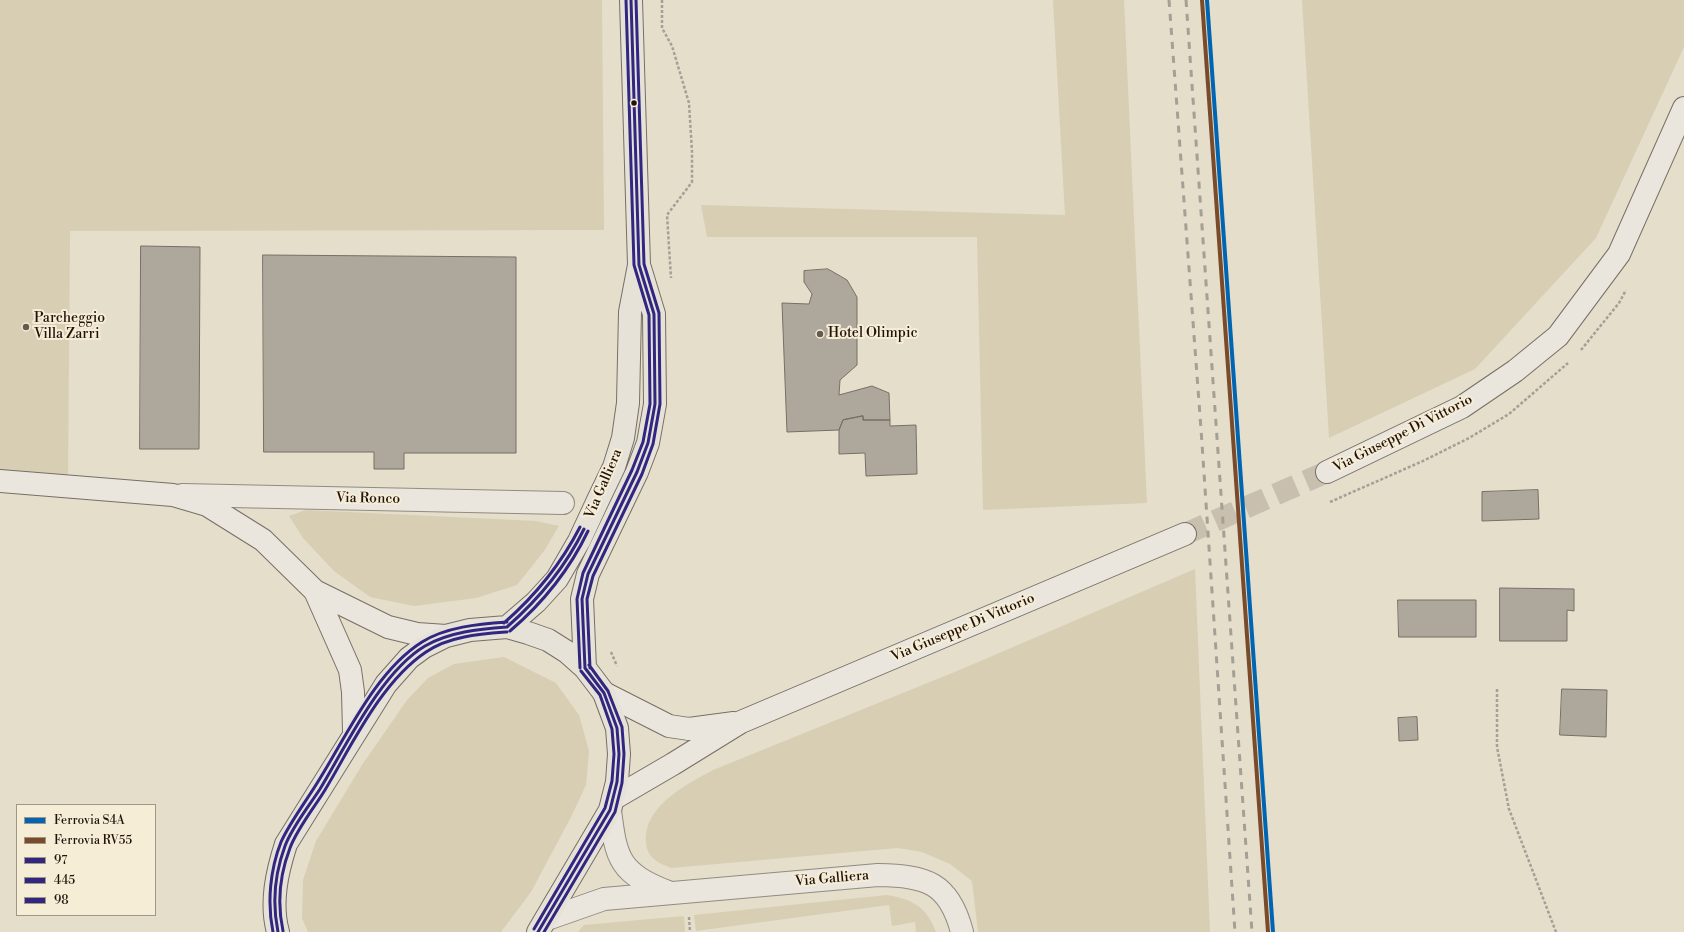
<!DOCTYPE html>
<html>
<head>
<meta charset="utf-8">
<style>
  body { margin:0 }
  #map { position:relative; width:1684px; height:932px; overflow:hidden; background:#e5decb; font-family:"Libre Bodoni",serif }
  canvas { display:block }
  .legend { position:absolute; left:16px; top:804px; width:140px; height:112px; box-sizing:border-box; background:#f5edd6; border:1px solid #a19585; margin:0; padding:5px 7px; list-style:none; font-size:12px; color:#22120b }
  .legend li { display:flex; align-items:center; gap:8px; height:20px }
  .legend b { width:20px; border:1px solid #a19585 }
</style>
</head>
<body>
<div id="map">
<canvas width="1684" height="932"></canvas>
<ul class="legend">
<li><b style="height:5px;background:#0066b3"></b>Ferrovia S4A</li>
<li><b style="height:5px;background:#7a4b2a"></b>Ferrovia RV55</li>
<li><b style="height:5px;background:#312783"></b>97</li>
<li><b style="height:5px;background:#312783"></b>445</li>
<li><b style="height:5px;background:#312783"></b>98</li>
</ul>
</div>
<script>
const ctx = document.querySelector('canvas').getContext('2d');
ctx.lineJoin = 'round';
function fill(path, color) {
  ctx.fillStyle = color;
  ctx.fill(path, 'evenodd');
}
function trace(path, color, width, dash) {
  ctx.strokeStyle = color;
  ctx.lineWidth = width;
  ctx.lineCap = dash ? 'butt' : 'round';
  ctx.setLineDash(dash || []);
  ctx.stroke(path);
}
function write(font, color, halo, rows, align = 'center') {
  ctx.font = font + ' "Libre Bodoni",serif';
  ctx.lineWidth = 4;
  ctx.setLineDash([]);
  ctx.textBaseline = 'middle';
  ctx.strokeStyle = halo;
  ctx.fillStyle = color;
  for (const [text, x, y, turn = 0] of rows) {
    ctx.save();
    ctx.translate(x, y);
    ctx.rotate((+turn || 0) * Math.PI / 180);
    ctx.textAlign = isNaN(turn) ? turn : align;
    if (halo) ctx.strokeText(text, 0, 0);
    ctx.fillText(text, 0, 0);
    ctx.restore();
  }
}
fill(new Path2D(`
  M0,0h602l2,230 -534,1 -2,249 -68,-2z
  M1053,0h71l23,503 -164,7 -6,-273h-270l-6,-32 364,10z
  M1302,0h382v47l-88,191 -121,131 -146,69z
  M306,510l230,11 23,5 -15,25 -27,34 -41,13 -62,8 -44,-9 -36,-26 -31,-33 -14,-22z
  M1195,569l15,363h-232l-6,-51 -22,-17 -28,-12 -24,-4 -227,20c-13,-5 -23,-10 -25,-24 -4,-37 39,-59 67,-74l249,-101z
  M504,657l52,26 23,32 10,36 -3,34 -15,32 -40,75 -30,40h-193l-6,-14 1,-38 13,-39 46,-76 45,-65 21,-22 26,-14z
  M887,895c25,4 40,12 49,37h-20l-1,-10 -23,4 -3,-21 -193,26 -2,-16z
  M684,916l1,16h-107l6,-7z`), '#d8ceb4');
const building = new Path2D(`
  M141,246l59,1 -1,202h-59z
  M263,255l253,2v196h-112v16h-30v-17h-110z
  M828,269l19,11 10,17v68l-17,15 -1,15 33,-9 17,7 1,27h-27v-4l-20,4 -4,10 -52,2 -5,-129 27,1 3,-10 -8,-12v-11z
  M863,416v4h27v6l26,-1 1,49 -51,2 -1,-23 -26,1v-24l4,-10z
  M1538,490l1,29 -57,2v-29z
  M1500,588l74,1v22l-7,-1v31h-67z
  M1398,600h78v37h-77z
  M1562,689l45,1 -1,47 -46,-2z
  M1417,717l1,23 -19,1 -1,-23z`);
fill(building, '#aea89c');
trace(building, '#766f65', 1);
trace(new Path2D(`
  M1185,534l142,-62`), '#c8bfae', 22, [22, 11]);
const street = new Path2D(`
  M182,495l381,8
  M610,810c6,50 10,63 58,82
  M547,919l57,-20 274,-24c48,1 71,7 84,57`);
const secondary = new Path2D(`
  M1327,472l135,-65 53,-36 43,-35 61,-82 65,-146
  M0,481l173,14 34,10 56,35 52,51 73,36 29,7 29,2
  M315,591l35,79 3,22 1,40
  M604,693l65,33 20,3 45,-6
  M613,799l60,-35 68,-42 444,-188`);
const primary = new Path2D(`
  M507,627l29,-25 21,-23 22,-38 20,-43 15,-31 9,-29 5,-35 2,-91 9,-47 -8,-265
  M585,668l-3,-69 6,-25 49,-102 11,-29 7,-39 -1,-90 -14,-46
  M278,932c-8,-29 -1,-60 8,-88l100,-160 23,-26 15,-11 22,-11 24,-6 37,-3 21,6 20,7 19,12 18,16 19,25 13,35 2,26 -2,28 -7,28 -72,122`);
trace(street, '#918b80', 24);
trace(secondary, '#766f65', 24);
trace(primary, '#766f65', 24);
trace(new Path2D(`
  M662,0v28l10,18 17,57 3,49v30l-25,33 4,63
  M1581,350l38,-47 7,-13
  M1330,502l93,-41 46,-23 40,-24 59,-51
  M611,652l6,14
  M1497,689v58l12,62 47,123
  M689,917l1,15`), '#a49f97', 2.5, [3, 2]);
trace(street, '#eae6dd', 22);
trace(secondary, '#eae6dd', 22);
trace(primary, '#e7e2d7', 22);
trace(new Path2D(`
  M1169,0l32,429 34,503
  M1186,0l66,932`), '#a49f97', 3, [7, 7]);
trace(new Path2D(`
  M507,627c33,-29 58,-59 77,-98
  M585,668l-3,-69 6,-25 49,-102 11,-29 7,-39 -1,-90 -15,-49 -8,-265
  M278,932c-6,-29 -3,-59 7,-86 7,-19 24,-40 35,-57 26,-43 61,-117 105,-143 24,-14 54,-17 82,-19
  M538,932l72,-122 7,-28 2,-28 -2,-26 -13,-35 -19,-25`), '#312783', 3);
trace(new Path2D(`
  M510,631c34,-29 59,-60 78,-100
  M590,668l-3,-69 6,-23 49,-102 11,-30 7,-40 -1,-91 -15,-49 -8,-264
  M283,931c-6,-28 -3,-57 7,-83 7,-19 24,-40 35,-58 27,-45 56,-108 101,-138 23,-16 54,-18 81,-20
  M544,932l71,-120 7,-29 2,-29 -2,-27 -14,-36 -19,-26`), '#312783', 3);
trace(new Path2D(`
  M504,623c32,-28 56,-57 76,-96
  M580,668l-3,-69 6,-26 49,-103 11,-28 7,-38 -1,-89 -15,-50 -8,-265
  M534,929l71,-121 7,-27 2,-27 -2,-25 -12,-34 -19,-24
  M273,932c-6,-29 -3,-62 8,-90 9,-20 26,-42 38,-62 28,-45 57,-109 103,-138 24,-15 56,-18 85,-20`), '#312783', 3);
trace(new Path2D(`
  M1207,0l66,932`), '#0066b3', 4);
trace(new Path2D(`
  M1202,0l66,932`), '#7a4b2a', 4);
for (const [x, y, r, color] of [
  [634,103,3.5,"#22120b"],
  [26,327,4,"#66594e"],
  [820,334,4,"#66594e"]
]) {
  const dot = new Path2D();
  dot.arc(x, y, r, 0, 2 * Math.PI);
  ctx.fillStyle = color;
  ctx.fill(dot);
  trace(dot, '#f5edd6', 1.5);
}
write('14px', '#22120b', '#f5edd6', [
  ["Parcheggio",34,319],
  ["Villa Zarri",34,335],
  ["Hotel Olimpic",828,334]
], 'left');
write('14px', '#22120b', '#f5edd6', [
  ["Via Giuseppe Di Vittorio",1403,434,-27],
  ["Via Galliera",604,484,-67],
  ["Via Ronco",368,499,1],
  ["Via Giuseppe Di Vittorio",963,628,-23],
  ["Via Galliera",832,879,-5]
]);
</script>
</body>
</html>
